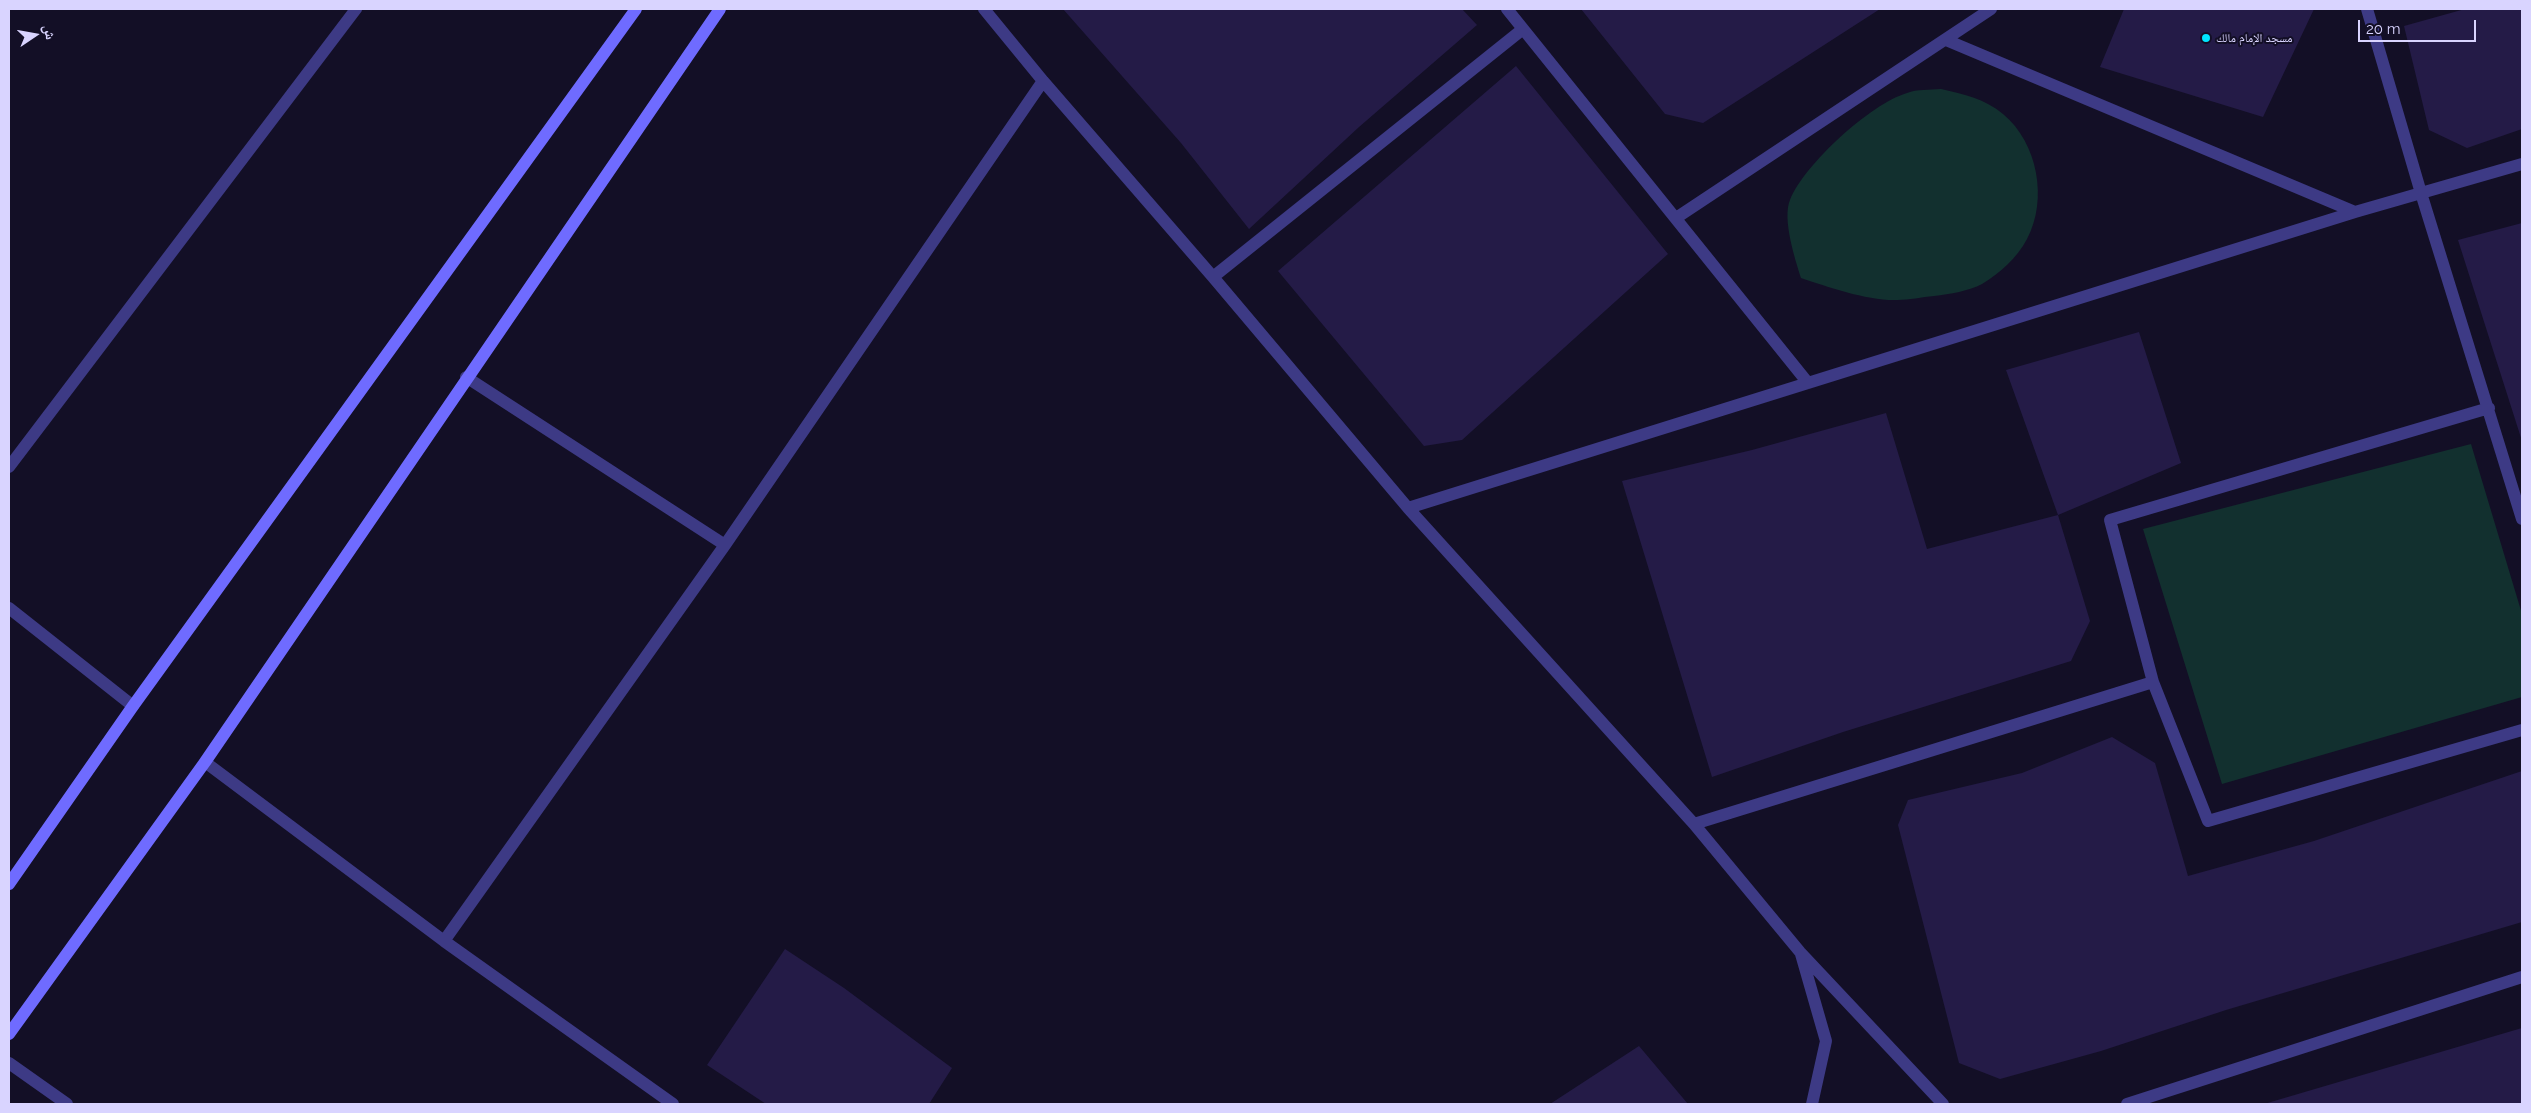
<!DOCTYPE html>
<html>
<head>
<meta charset="utf-8">
<style>
  body { margin:0 }
  #map { position:relative; width:2531px; height:1113px; overflow:hidden; background:#130f26; font-family:Raleway,"Noto Naskh Arabic",sans-serif }
  canvas { display:block }
  .frame { position:absolute; inset:0; border:10px solid #d9d4ff; pointer-events:none }
  .north { position:absolute; left:10px; top:10px; width:50px; height:50px; -webkit-text-stroke:4px #130f26; paint-order:stroke; rotate:78deg; font-size:14px; font-weight:700; line-height:20px; text-align:center; color:#d9d4ff }
  .north::after { content:''; display:block; margin:auto; width:18px; height:22px; background:#d9d4ff; clip-path:polygon(50% 0,100% 100%,50% 72%,0 100%) }
  .scale { position:absolute; left:2358px; top:20px; width:118px; height:22px; box-sizing:border-box; border:2px solid #d9d4ff; border-top:0; padding-left:6px; font-size:15px; line-height:18px; white-space:nowrap; color:#d9d4ff; -webkit-text-stroke:4px #130f26; paint-order:stroke }
</style>
</head>
<body>
<div id="map">
<canvas width="2531" height="1113"></canvas>
<div class="frame"></div>
<div class="north">ش</div>
<div class="scale">20 m</div>
</div>
<script>
const ctx = document.querySelector('canvas').getContext('2d');
ctx.lineJoin = 'round';
function fill(path, color) {
  ctx.fillStyle = color;
  ctx.fill(path, 'evenodd');
}
function trace(path, color, width, dash) {
  ctx.strokeStyle = color;
  ctx.lineWidth = width;
  ctx.lineCap = dash ? 'butt' : 'round';
  ctx.setLineDash(dash || []);
  ctx.stroke(path);
}
function write(font, color, halo, rows, align = 'center') {
  ctx.font = font + ' Raleway,"Noto Naskh Arabic",sans-serif';
  ctx.lineWidth = 4;
  ctx.setLineDash([]);
  ctx.textBaseline = 'middle';
  ctx.strokeStyle = halo;
  ctx.fillStyle = color;
  for (const [text, x, y, turn = 0] of rows) {
    ctx.save();
    ctx.translate(x, y);
    ctx.rotate((+turn || 0) * Math.PI / 180);
    ctx.textAlign = isNaN(turn) ? turn : align;
    if (halo) ctx.strokeText(text, 0, 0);
    ctx.fillText(text, 0, 0);
    ctx.restore();
  }
}
fill(new Path2D(`
  M1941,89c23,5 44,10 62,25 35,29 45,86 24,125 -10,19 -27,34 -45,45 -13,7 -32,10 -48,12 -12,1 -25,4 -37,4 -29,1 -69,-13 -96,-22 -6,-19 -19,-59 -11,-78 14,-35 80,-96 117,-107 10,-4 23,-3 34,-4z
  M2471,444l51,170v83l-300,87 -79,-255z`), '#12302f');
fill(new Path2D(`
  M1063,9h399l15,16 -118,102 -110,102 -68,-86z
  M1581,9h299l-177,114 -38,-9z
  M2124,9h190l-51,108 -163,-50z
  M2465,9h57v120l-55,19 -38,-18 -25,-104z
  M1516,66l152,188 -206,186 -38,6 -146,-175z
  M2522,223v218l-64,-201z
  M2139,332l42,131 -123,52 -52,-145z
  M1886,413l41,136 131,-34 32,106 -19,40 -228,71 -131,45 -90,-296 130,-31z
  M2112,737l43,26 33,113 126,-35 208,-70v151l-296,88 -125,41 -101,28 -41,-16 -61,-238 10,-25 114,-27z
  M785,949l59,39 108,80 -23,36h-163l-59,-39z
  M2522,1028v76h-258z
  M1639,1046l49,58h-138z`), '#241b47');
trace(new Path2D(`
  M984,9l59,72 170,196 195,231 286,316 106,128 143,152
  M1507,9l301,374
  M2367,9l54,184 101,326
  M1946,40l409,172
  M1676,218l315,-209
  M1213,277l310,-248
  M466,377l259,168
  M9,467l347,-458
  M1408,508l947,-296 167,-48
  M9,608l124,98
  M2153,682l55,139 314,-91
  M205,762l239,179 229,163
  M1694,824l459,-142 -43,-162 379,-112
  M444,941l281,-396 318,-464
  M1801,954l25,87 -14,63
  M9,1063l58,41
  M2127,1104l395,-127`), '#3d3a85', 12);
trace(new Path2D(`
  M9,884l124,-178 503,-697
  M9,1034l196,-272 515,-753`), '#6f6bff', 12);
for (const [x, y, r, color] of [
  [2206,38,5,"#00e5ff"]
]) {
  const dot = new Path2D();
  dot.arc(x, y, r, 0, 2 * Math.PI);
  ctx.fillStyle = color;
  ctx.fill(dot);
  trace(dot, '#130f26', 2);
}
write('12px', '#d9d4ff', '#130f26', [
  ["مسجد الإمام مالك",2216,38]
], 'left');
</script>
</body>
</html>
